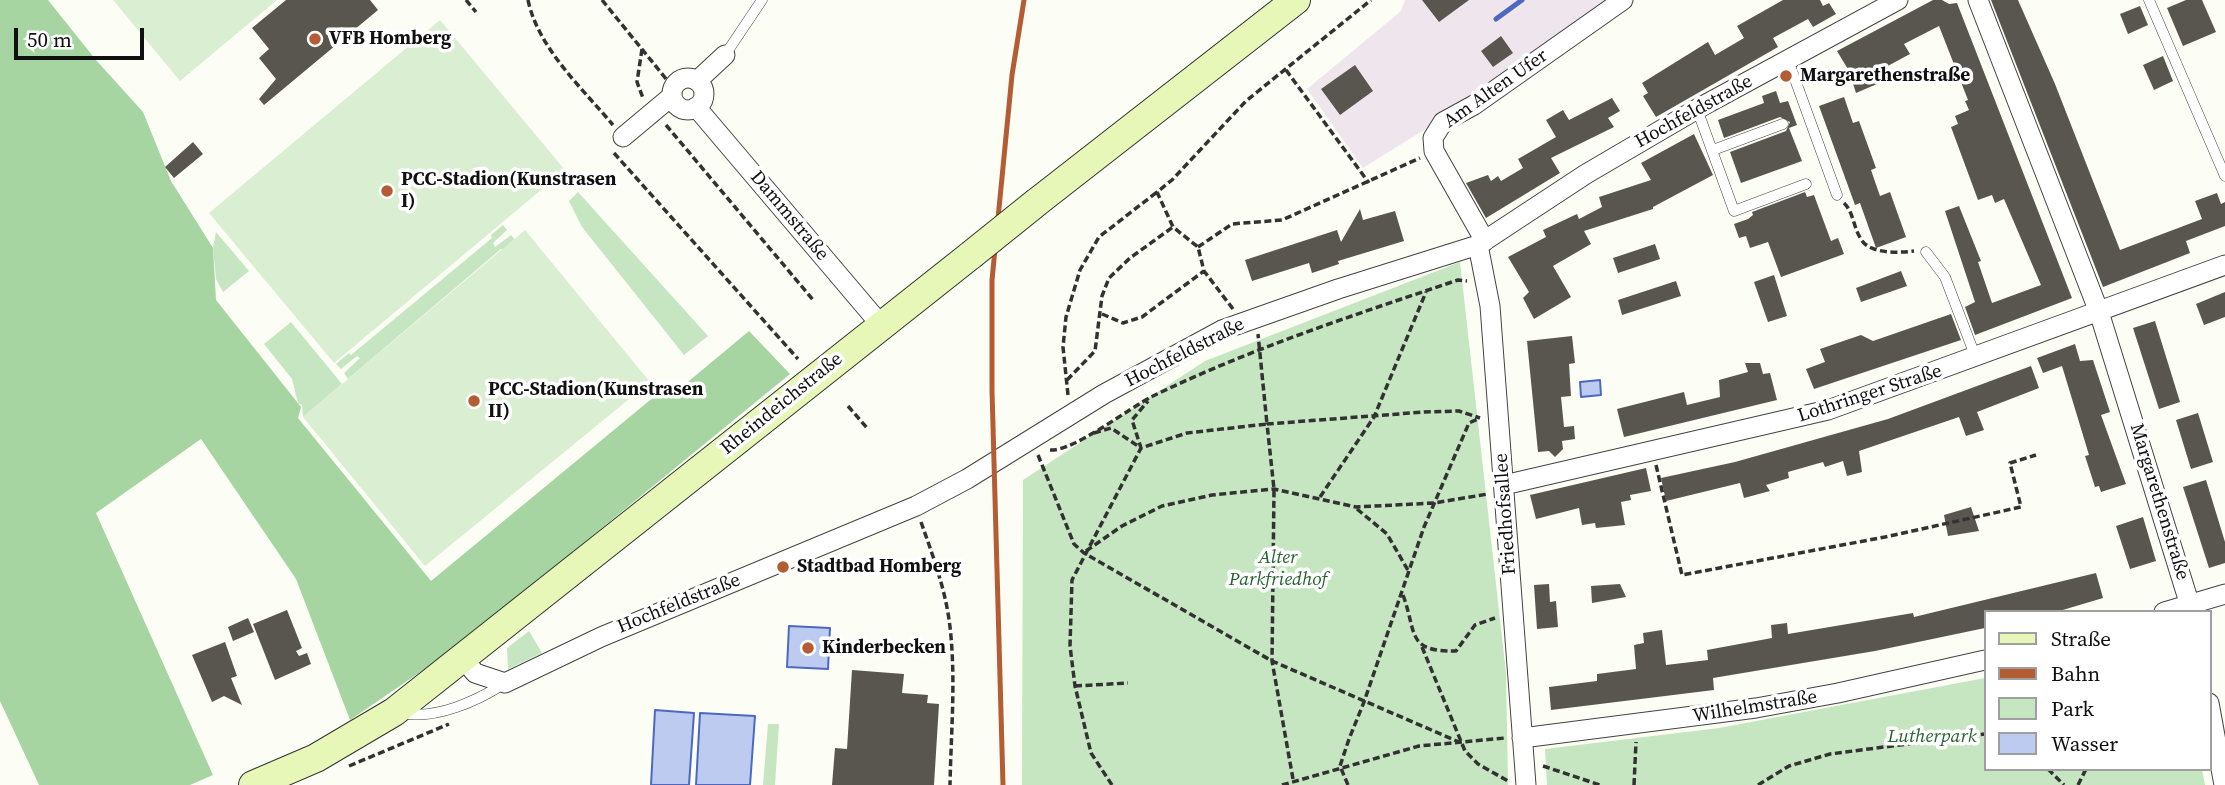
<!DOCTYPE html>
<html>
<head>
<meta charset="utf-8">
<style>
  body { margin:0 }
  #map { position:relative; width:2225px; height:785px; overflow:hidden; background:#fcfef5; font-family:"Source Serif 4",serif }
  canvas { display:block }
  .legend { position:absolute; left:1984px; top:610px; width:228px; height:161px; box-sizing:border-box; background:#fff; border:2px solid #9f9f9f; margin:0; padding:9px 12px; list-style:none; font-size:21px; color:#101010 }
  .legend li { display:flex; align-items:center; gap:14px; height:35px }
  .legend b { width:35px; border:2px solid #9f9f9f }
  .scale { position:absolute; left:14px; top:28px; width:130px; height:32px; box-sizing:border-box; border:4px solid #101010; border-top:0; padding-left:9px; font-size:21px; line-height:24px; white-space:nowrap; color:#101010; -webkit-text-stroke:5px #fff; paint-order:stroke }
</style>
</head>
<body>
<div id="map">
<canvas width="2225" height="785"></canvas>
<ul class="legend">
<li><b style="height:9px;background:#e7f7b7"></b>Straße</li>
<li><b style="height:9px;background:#b45d35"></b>Bahn</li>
<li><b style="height:19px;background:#c6e6c1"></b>Park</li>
<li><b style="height:19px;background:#becbf1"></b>Wasser</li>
</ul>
<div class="scale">50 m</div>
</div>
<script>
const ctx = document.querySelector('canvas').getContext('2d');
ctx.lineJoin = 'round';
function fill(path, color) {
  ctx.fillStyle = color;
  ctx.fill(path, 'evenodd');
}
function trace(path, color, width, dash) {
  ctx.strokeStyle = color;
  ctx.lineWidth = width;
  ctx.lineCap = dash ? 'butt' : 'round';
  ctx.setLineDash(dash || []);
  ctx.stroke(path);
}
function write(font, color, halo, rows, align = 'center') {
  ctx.font = font + ' "Source Serif 4",serif';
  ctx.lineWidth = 7;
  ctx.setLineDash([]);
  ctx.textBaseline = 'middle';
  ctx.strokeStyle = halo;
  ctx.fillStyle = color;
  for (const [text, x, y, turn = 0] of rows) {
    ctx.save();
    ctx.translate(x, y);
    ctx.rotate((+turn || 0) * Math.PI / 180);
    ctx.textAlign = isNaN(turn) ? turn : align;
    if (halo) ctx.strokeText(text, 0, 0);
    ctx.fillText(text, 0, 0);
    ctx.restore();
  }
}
fill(new Path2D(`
  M1405,0h208l-125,90 -125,78 -56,-79 94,-78z`), '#eee6ec');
fill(new Path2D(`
  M578,192l130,144 -24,19 -102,-128 -13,-26z
  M503,225l4,5 -14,13 2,4 16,-12 5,6 -12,10 -3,-2 -153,130 -4,-6 16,-15 -3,-2 -16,13 -5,-5 13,-11 2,2 141,-117 -1,-3z
  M216,232l33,39 -26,21 -7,-13 -3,-31z
  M1460,262l46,411 2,112h-486l1,-305 182,-119z
  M291,322l51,62 -39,33 -1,-12 -4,-2 -6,-24 -28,-35z
  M529,631l13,22 -34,16 -1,-21z
  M1985,678v91h217l3,16h-658l-2,-36 174,-21z
  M768,724h11l-4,61h-12z`), '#c6e6c1');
fill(new Path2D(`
  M0,0h48l48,60 47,52 28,69 42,67 3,52 85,107 -3,11 133,163 224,-185 22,-5 72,-60 41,43 -336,275 -104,71 -54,-141 -95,-140 -105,74 117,262 -23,10h-151l-39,-84z`), '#a6d5a1');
fill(new Path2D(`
  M113,0h164l-97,81z
  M440,20l125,150 -231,193 -125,-150z
  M525,230l125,152 -225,184 -122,-149z`), '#daeed2');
const water = new Path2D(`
  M1600,380l1,15 -20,2 -1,-15z
  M789,626l41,2 -2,41 -41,-2z
  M655,710l39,3 -5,72h-38z
  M700,713l55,3 -5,69h-54z`);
fill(water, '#becbf1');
trace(water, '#4c68c1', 2);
trace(new Path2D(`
  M1496,19l26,-19`), '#4c68c1', 5);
fill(new Path2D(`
  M286,0h84l8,10 -114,95 -5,-6 17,-20 -17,-21 10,-9 -17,-21z
  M1422,0h47l-30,22z
  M1783,0h37l3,6 6,-3 7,11 -23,13 -5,-8 -35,19 5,9 -122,70 -13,-21 5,-3 -6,-10 66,-41 7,13 29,-17 -7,-12z
  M1933,0h9l7,4 8,-1 115,295 -97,37 -10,-28 10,-5 -30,-91 14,-5 22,55 -3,1 14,41 49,-18 -37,-86 -9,4 -3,-8 -14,5 -27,-73 7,-3 -3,-8 14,-6 -4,-9 3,-1 -29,-74 -35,18 6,10 -37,20 4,10 -21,9 -7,-22 -12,-20z
  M1991,0h27l37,84 65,166 82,-31 -7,-18 22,-8 4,11 4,-2v24l-39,15 4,12 -87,34z
  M2186,0h16l14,32 -33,14 -16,-38z
  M2140,6l8,19 -20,9 -8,-20z
  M1501,36l12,17 -20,14 -12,-16z
  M2163,56l10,25 -19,9 -11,-25z
  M1355,65l18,26 -33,24 -19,-26z
  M1776,91l4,12 8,-2 9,24 -8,3 13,33 -61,22 -11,-31 56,-21 4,-9 -10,-5 -56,21 -6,-18 46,-17 -2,-7z
  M1844,97l9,26 6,-2 17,47 -5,2 9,26 10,-4 16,45 -30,11 -16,-45 -5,2 -36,-99z
  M1612,98l8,13 -12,7 6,9 -63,31 9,15 -74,45 -20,-35 22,-8 3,6 7,-5 3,5 22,-13 -5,-9 38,-22 -10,-17 17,-10 6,10z
  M1694,134l19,41 -60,32v2l-69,22 7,13 -38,22 18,31 -37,22 -11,-21 6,-6 -21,-35 38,-20 -3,-7 34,-16 2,5 23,-12 -3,-10 52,-17 -10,-17z
  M193,142l10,12 -29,24 -9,-11z
  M1805,192l2,5 7,-2 17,46 7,-3 6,16 -63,23 -13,-35 -18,6 -4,-12 -7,2 -5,-14 14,-5 5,-4 -1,-3z
  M1360,209l3,11 32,-9 9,30 -66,20 1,3 -27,9 -3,-10 -57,18 -7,-21 92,-30 4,12z
  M1655,244l5,15 -42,14 -5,-15z
  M1901,271l6,15 -46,16 -5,-14z
  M1774,275l13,41 -19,6 -14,-40z
  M1676,281l5,15 -59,19 -4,-15z
  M2225,292v25l-21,8 -8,-21z
  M1951,314l10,26 -147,49 -8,-20 19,-7 -5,-13 41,-14 12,6z
  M2155,321l25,81 -21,7 -26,-81z
  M1572,336l3,27 -6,1 2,32 -10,1 3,30 10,-1 1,13 -13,2 1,8 -8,8 -6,-6 -11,1 -11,-111z
  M2075,344l5,17 13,-1 17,52 -9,3 25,69 -25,8 -2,-6 -4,1 -10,-31 4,-1 -27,-89 -19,7 -6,-15z
  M1745,363h15l3,11 7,-1 7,27 -153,37 -7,-28 67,-17 3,13 33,-8 -1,-17 29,-8z
  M2031,366l8,22 -62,24 7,18 -18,6 -7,-19 -100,34 3,21 -15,4 -4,-15 -18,6 -2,-5 -35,10 1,6 -23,7 4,6 -26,7 -4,-15 -74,18 -5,-23 74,-16 153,-43z
  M2198,413l15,49 -22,7 -15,-49z
  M1646,468l5,23 -21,4 1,5 -10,2 4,23 -29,3 -1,-5 -13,2 -3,-17 -43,11 -6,-24z
  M2206,480l19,62v21l-16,5 -26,-81z
  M1971,507l8,24 -31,5 -4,-21z
  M2143,517l13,44 -26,8 -14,-43z
  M2096,573l7,25 -47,14h-71v16l-110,23 -162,27 1,12 -163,20 -2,-23 48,-6v-7l39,-5 -2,-24 10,-2 -1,-10 19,-3 4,35 42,-5 -1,-10 65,-12 -1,-13 16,-2 1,11 125,-21 1,4z
  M1549,584l1,18 6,-1 2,26 -21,2 -3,-44z
  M1620,584l6,13 -34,6 -1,-17z
  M287,610l15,38 -6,3 3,5 8,-3 4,11 -36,16 -22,-56z
  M248,618l6,14 -21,9 -5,-14z
  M225,642l12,34 -6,2 11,27 -18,-9 -12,6 -20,-47z
  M852,670l52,4 -2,19 26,2 -1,8 12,1 -5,81h-102l3,-37 12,1z`), '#58564e');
const lane = new Path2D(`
  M2149,0l76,176
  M725,55l37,-55
  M1788,60l49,135
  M1697,109l37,102 72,-27
  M1713,150l70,-26
  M1926,252l19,25 31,81
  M402,713c34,7 75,-12 103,-30`);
const street = new Path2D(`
  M1978,0l121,312 93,300
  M672 94a16 16 0 1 1 32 0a16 16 0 1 1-32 0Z
  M697,81l28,-26
  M696,107l185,218
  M623,137l49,-41
  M1485,241l-51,-90 -1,-13 10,-16 31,-17 149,-105
  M1478,245l12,61 36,479
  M1504,485l324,-75 397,-145
  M2164,612l61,-18
  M464,659l11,14 30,10 96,-46 315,-131 51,-27 137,-85 118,-64 116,-41 140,-44 108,-71 111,-65 201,-109
  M2209,703l15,82
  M1522,738l234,-30 82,-15 147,-33`);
const secondary = new Path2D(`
  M1037,202l259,-202
  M253,785l63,-27 78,-46 577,-457`);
trace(lane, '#434343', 11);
trace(street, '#434343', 21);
trace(secondary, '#323232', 30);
trace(new Path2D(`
  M466,0l10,12
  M528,0c10,48 54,88 85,125
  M602,0l65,80
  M642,49l-5,33 6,16
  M1286,70l83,113
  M666,125l148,176
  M614,153l184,206
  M1844,203c10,10 9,24 17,36 8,15 37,14 53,12
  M1198,247l34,-23 50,-4 138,-62
  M1233,309l-29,-38 -6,-24 -25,-20 -16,-35 15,-12 74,-79 125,-101
  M1102,314l21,9 19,-6 62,-46
  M1067,380l28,-29 7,-55 7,-18 21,-20 43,-31
  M1068,395l-5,-48 3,-30 14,-47 19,-33 58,-45
  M848,406l19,22
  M1094,433l17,-5 30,20 -9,-28 16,-19
  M1050,450c23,2 79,-42 103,-54 99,-48 201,-81 305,-116l9,1
  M1038,455l36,89 10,9 188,108 187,81
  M1656,465l26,110 203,-38 136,-30 -11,-44 26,-8
  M1320,497l54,-80 52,-125
  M1357,509l30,25 22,38
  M921,522c12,34 25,69 29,105 6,52 1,105 0,158
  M1086,551l36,-25 40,-20 50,-11 62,-6 82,18 78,-4 54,-9
  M1403,595c14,38 3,57 53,56l19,-26 20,-7
  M1422,647l43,104 13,13 30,17
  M1075,686l53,-3
  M349,766l100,-42
  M1543,766l57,19
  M2048,769l16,16
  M1293,779l-21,-118 2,-172 -7,-65 157,-12 35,-1 21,7
  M1112,785l-21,-32 -16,-67 -5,-40 2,-66 69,-132 46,-15 80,-9 -9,-90
  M1282,785l137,-39 86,-8
  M1348,785l-8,-19 9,-27 15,-37 60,-175 45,-104 9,-4
  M1634,785l2,-43
  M1758,785l31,-19 41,-12 155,-20
  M2078,785l8,-16`), '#323232', 3.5, [7, 3.5]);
trace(lane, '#fff', 10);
trace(street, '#fff', 19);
trace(secondary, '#e7f7b7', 28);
trace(new Path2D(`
  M1003,785l-11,-395v-110l20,-205 12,-75`), '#b45d35', 5);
const secondaryBridge = new Path2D(`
  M971,255l66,-53`);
trace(secondaryBridge, '#323232', 30, []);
trace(secondaryBridge, '#e7f7b7', 28);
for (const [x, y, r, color] of [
  [315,39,7,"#b45d35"],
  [1786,76,7,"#b45d35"],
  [387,191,7,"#b45d35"],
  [474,401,7,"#b45d35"],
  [783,567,7,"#b45d35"],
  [808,648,7,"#b45d35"]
]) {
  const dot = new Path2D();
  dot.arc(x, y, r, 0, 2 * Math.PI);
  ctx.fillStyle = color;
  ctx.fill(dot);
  trace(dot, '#fff', 2.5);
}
write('bold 19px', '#101010', '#fff', [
  ["VFB Homberg",329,39],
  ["Margarethenstraße",1800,76],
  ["PCC-Stadion(Kunstrasen",401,180],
  ["I)",401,202],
  ["PCC-Stadion(Kunstrasen",488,390],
  ["II)",488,412],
  ["Stadtbad Homberg",797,567],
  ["Kinderbecken",822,648]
], 'left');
write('19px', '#101010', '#fff', [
  ["Am Alten Ufer",1496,89,-35],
  ["Hochfeldstraße",1694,112,-29],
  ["Dammstraße",789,216,50],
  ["Hochfeldstraße",1185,353,-27],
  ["Lothringer Straße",1870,394,-18],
  ["Rheindeichstraße",782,404,-39],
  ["Margarethenstraße",2159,502,73],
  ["Friedhofsallee",1506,514,-94],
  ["Hochfeldstraße",679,604,-22],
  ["Wilhelmstraße",1755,707,-9]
]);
write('italic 19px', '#266330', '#fff', [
  ["Alter",1278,558],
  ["Parkfriedhof",1278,580],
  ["Lutherpark",1932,737]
]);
</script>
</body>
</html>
